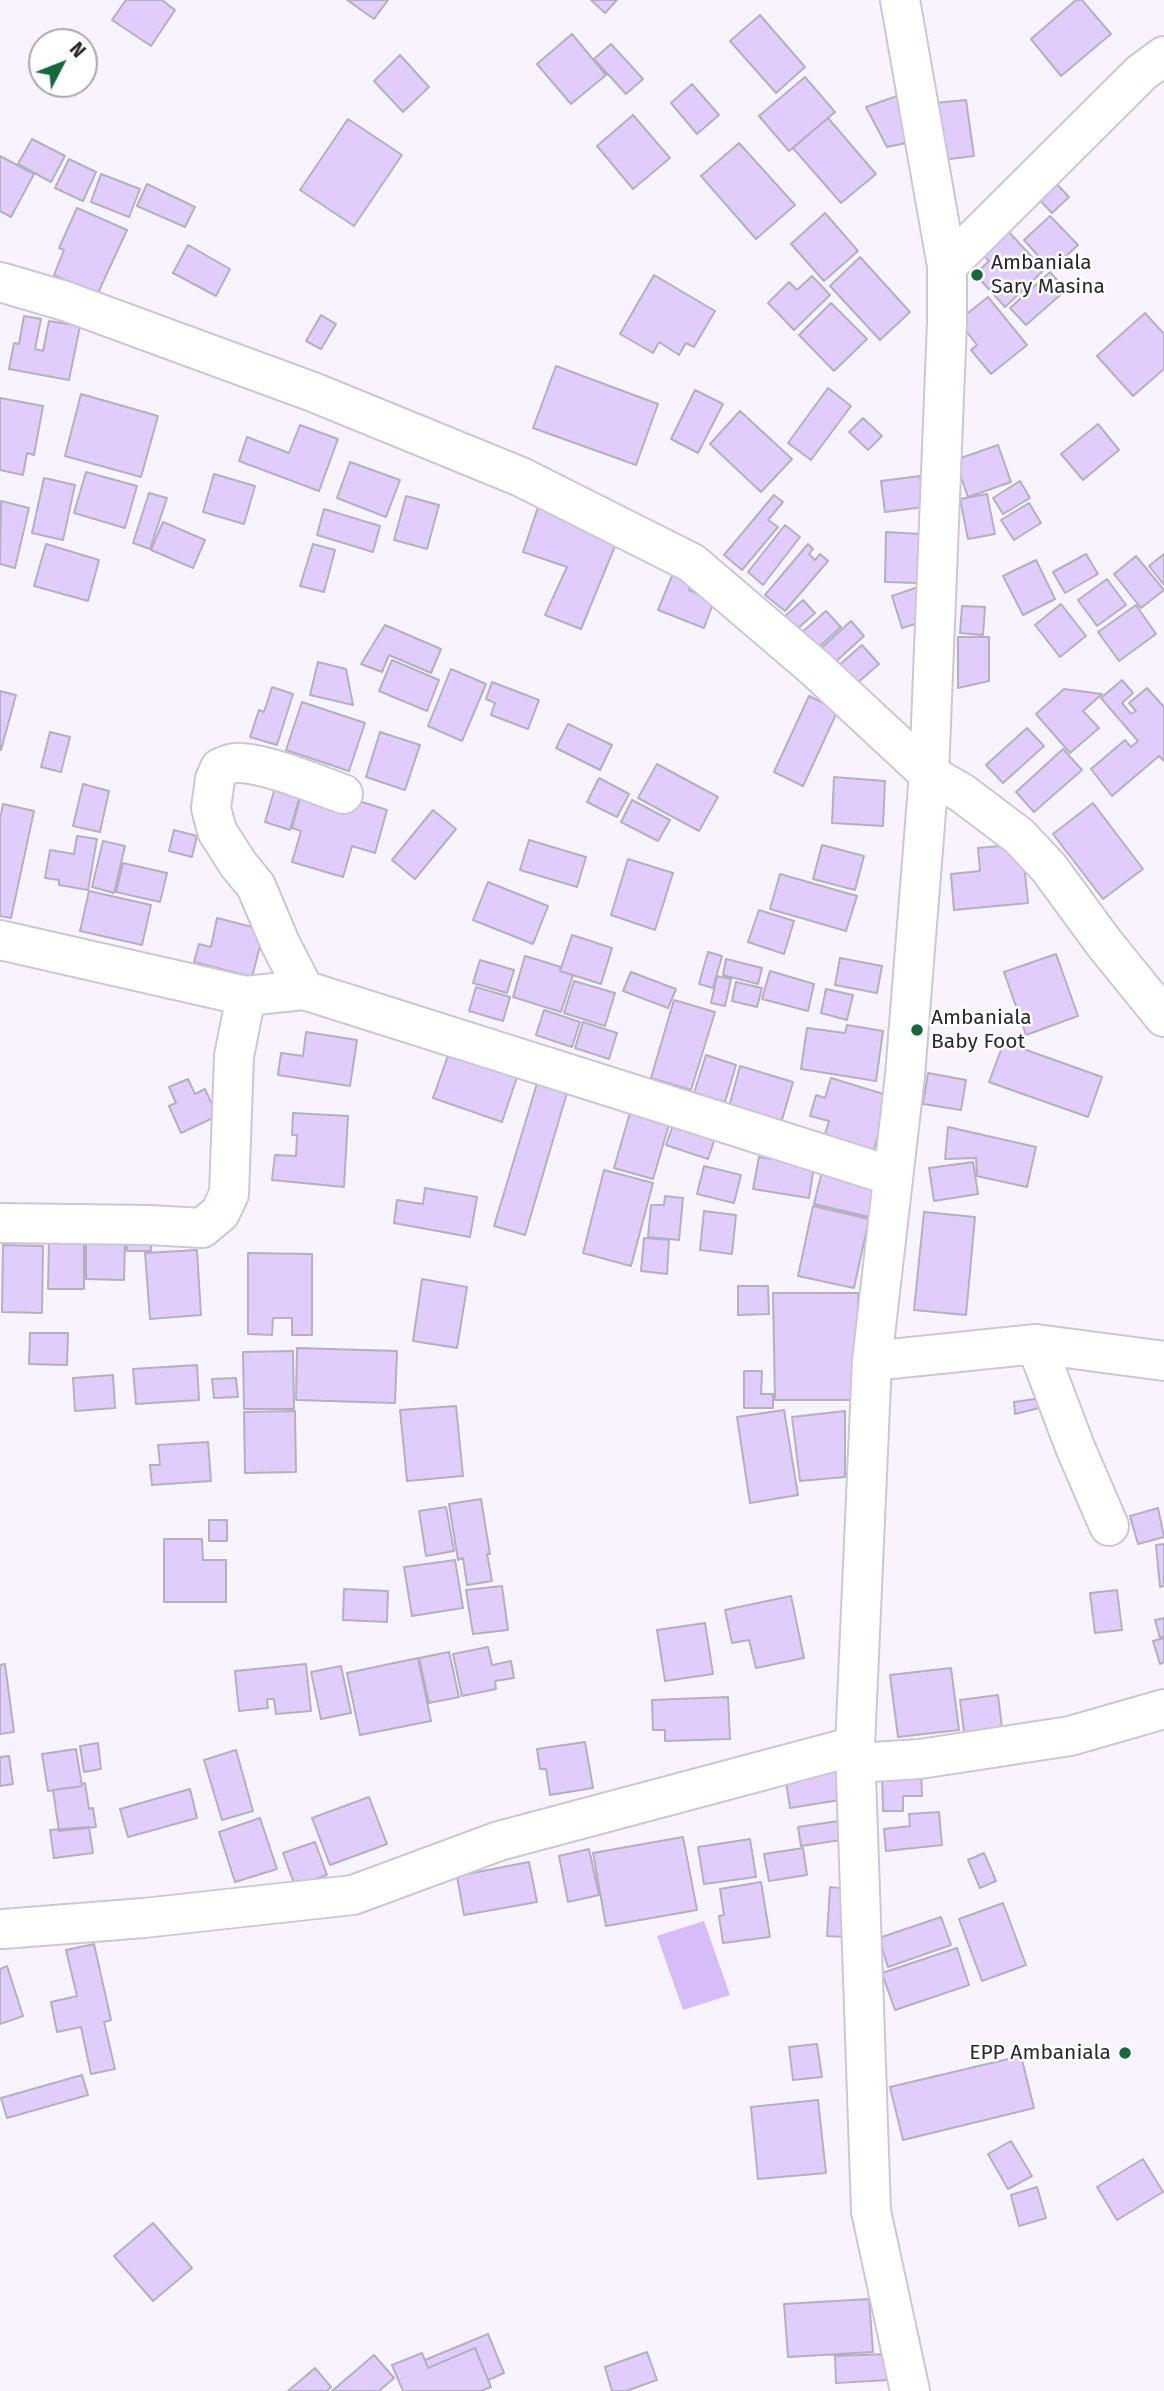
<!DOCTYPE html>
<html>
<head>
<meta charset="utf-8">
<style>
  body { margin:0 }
  #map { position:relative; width:1164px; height:2391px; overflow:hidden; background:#f8f3ff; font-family:"Fira Sans",sans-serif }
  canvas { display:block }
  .north { position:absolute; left:28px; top:28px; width:70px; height:70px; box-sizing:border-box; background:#fff; border:2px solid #aaa9ab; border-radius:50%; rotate:48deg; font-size:19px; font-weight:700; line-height:28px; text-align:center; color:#2b292e }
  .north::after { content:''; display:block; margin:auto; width:24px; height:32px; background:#146a3d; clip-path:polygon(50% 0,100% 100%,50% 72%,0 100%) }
</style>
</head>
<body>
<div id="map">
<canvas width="1164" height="2391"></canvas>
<div class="north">N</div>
</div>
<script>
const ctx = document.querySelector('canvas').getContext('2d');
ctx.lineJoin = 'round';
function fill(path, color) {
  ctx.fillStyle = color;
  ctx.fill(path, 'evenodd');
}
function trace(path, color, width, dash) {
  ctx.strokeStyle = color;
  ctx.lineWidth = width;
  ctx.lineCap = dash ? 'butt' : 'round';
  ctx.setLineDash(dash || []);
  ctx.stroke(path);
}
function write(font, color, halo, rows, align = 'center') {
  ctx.font = font + ' "Fira Sans",sans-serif';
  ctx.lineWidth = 5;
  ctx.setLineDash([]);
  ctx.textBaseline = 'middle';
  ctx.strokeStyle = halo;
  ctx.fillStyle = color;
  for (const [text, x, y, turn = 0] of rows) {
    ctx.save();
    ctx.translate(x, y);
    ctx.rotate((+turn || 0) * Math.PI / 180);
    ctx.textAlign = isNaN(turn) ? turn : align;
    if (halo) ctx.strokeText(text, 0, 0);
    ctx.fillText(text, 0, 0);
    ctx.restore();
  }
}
fill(new Path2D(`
  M704,1921l26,74 -47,15 -26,-74z`), '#d7bcfa');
const building = new Path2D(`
  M126,0h36l13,10 -24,36 -39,-26z
  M347,0h41l-14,19z
  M591,0h26l-12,13z
  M1076,0h6l29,34 -50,42 -30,-37z
  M760,15l45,52 -29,26 -46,-52z
  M572,34l34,41 -35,29 -34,-40z
  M611,44l32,35 -17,15 -32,-35z
  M400,55l29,32 -26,25 -29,-31z
  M805,77l30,35 -46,39 -30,-35z
  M692,84l27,31 -22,19 -26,-31z
  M897,96l9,47 -19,4 -21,-40z
  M966,100l8,56 -32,4 -8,-57z
  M633,115l37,43 -37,31 -36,-43z
  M828,118l48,56 -35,29 -48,-55z
  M348,119l54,36 -48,71 -54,-36z
  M32,139l33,17 -14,26 -33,-18z
  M739,143l56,62 -39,34 -55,-63z
  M0,156l34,18 -23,43 -11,-6z
  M69,159l27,13 -13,29 -28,-13z
  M101,174l39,15 -11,28 -38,-15z
  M1051,178l18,19 -17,16 -18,-19z
  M147,184l48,23 -10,20 -48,-21z
  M77,208l50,22 -30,65 -43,-20 10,-25 -5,-2z
  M825,213l33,38 -34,30 -33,-37z
  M1050,216l28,29 -27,25 -27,-30z
  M1008,231l36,39 -39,37 -30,-33 14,-13 -7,-7z
  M188,245l42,24 -14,27 -43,-23z
  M860,257l50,55 -30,28 -50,-54z
  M1050,272l16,18 -40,35 -16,-17z
  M654,275l61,36 -21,36 -8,-4 -7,12 -20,-13 -6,11 -33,-19z
  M812,276l18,19 -36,35 -26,-27 21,-21 8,8z
  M988,297l39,48 -36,29 -20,-24 6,-5 -19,-24z
  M831,303l36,36 -33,32 -35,-36z
  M1145,313l19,21v35l-31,27 -36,-40z
  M321,315l15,9 -15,25 -15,-8z
  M24,316l17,3 -6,30 8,2 6,-30 31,5 -11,54 -60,-11 5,-26 5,1z
  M556,366l102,38 -22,61 -103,-37z
  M828,388l23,18 -40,54 -23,-17z
  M695,390l28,14 -25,49 -27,-14z
  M81,394l77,22 -17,61 -76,-21z
  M0,398l43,8 -9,49 -7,-2 -4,22 -23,-5z
  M740,411l52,48 -31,33 -51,-48z
  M863,418l19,18 -14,14 -19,-18z
  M1098,424l21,26 -36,30 -22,-26z
  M300,425l38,14 -19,52 -80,-30 8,-24 42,16z
  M998,445l13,37 -43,15 -13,-37z
  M350,462l50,18 -14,37 -49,-19z
  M86,472l51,14 -12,42 -51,-15z
  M214,474l41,12 -11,38 -41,-12z
  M920,476l4,31 -39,5 -4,-31z
  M44,478l31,7 -12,55 -31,-7z
  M1020,481l10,17 -27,16 -10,-16z
  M149,493l18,5 -17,51 -17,-6z
  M987,494l8,40 -27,5 -8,-40z
  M774,495l9,7 -15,18 10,7 -36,43 -18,-15z
  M406,496l33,9 -12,44 -33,-9z
  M1,501l28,7 -14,60 -15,-4z
  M540,501l82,28 -41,100 -36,-14 22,-48 -44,-15z
  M1029,503l12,20 -27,17 -13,-20z
  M324,509l56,17 -7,26 -56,-17z
  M163,522l42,18 -12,28 -42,-18z
  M785,525l15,12 -37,48 -15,-13z
  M886,532l34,2 -1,49 -34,-1z
  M46,544l53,16 -11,41 -54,-15z
  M313,544l22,6 -11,42 -24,-6z
  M808,544l5,5 -4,5 6,6 5,-6 8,7 -43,50 -20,-16z
  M1086,554l12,20 -33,19 -12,-21z
  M1164,554v31l-15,-19z
  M1136,556l28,34 -23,18 -27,-34z
  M1036,560l19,39 -32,16 -20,-39z
  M674,571l19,8 -4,11 25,11 -10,27 -46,-18z
  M1107,579l19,26 -29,21 -19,-26z
  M918,587l10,33 -26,8 -10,-32z
  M803,600l12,13 -19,17 -12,-13z
  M1061,604l25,32 -26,21 -25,-32z
  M1136,605l20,29 -37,27 -21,-29z
  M962,606l23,1 -2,28 -23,-2z
  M826,611l15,16 -28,25 -14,-17z
  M851,621l13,15 -32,29 -13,-15z
  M385,625l56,24 -10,24 -42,-18 -7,17 -21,-8z
  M958,637h31v44l-31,7z
  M862,645l17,19 -24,21 -17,-19z
  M392,660l47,20 -12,31 -48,-20z
  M318,662l28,7 7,36 -43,-10z
  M451,669l35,15 -24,57 -34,-15z
  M1122,680l11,13 -11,10 9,11 5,-3 -7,-8 18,-15 17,19v54l-5,-5 -47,40 -21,-27 34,-29 6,7 7,-6 -37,-43z
  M492,682l47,18 -11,29 -37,-14 4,-12 -9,-4z
  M272,687l21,7 -16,51 -27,-8 9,-27 5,2z
  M1064,689l38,5 -19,17 16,17 -29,25 -34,-39z
  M0,691l16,4 -15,55h-1z
  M809,696l29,14 -35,76 -29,-14z
  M302,702l63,21 -16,48 -63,-21z
  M568,724l44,21 -12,25 -44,-22z
  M1027,728l17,18 -41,37 -17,-18z
  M50,732l20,5 -9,35 -20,-5z
  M380,732l40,13 -15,45 -39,-13z
  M1063,749l19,21 -48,42 -18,-20z
  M657,764l61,33 -19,34 -61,-33z
  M834,777l51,4 -2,45 -51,-3z
  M599,778l30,16 -12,23 -30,-15z
  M277,781l25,8 -12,41 -25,-8z
  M83,784l26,7 -9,41 -27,-6z
  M302,791l55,17 2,-7 28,9 -12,43 -23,-7 -9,31 -51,-15 9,-31 -9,-3z
  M632,800l38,20 -12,21 -37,-19z
  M1093,803l50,66 -40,30 -50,-65z
  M3,804l31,7 -23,107 -11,-2v-97z
  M433,810l23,19 -41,50 -23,-19z
  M174,830l23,6 -5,21 -23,-6z
  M77,836l20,3 -9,51 -29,-5v-5l-14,-2 5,-28 24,4z
  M529,840l57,17 -9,30 -57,-17z
  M103,841l22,5 -11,47 -22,-6z
  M1022,844l6,59 -74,7 -3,-36 29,-3 -2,-23z
  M822,845l42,11 -9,34 -42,-11z
  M628,859l45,14 -18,57 -44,-15z
  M123,863l44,10 -7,29 -44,-10z
  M780,874l77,22 -11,35 -76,-22z
  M488,882l60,24 -15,38 -60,-24z
  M89,891l62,14 -9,40 -62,-14z
  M759,910l35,11 -10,33 -36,-12z
  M217,918l47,12 -12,47 -58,-15 5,-18 12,3z
  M572,935l40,13 -11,36 -41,-13z
  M708,952l14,4 -9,32 -14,-4z
  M1056,954l22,62 -52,19 -22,-63z
  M525,956l36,11 -1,4 13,4 -12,37 -48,-15z
  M840,958l42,8 -5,27 -42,-8z
  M726,959l36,9 -4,16 -35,-9z
  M480,960l34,10 -7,23 -34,-10z
  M770,971l44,13 -6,27 -46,-12z
  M631,972l45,17 -8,19 -45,-17z
  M717,976l14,3 -6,27 -14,-3z
  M574,981l41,12 -10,33 -41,-13z
  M736,982l26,6 -5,19 -25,-6z
  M476,987l34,10 -7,24 -34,-10z
  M826,989l27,6 -6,25 -26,-7z
  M674,1000l41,12 -24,78 -40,-12z
  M544,1010l36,12 -8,25 -36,-12z
  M583,1022l34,11 -8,26 -34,-11z
  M847,1025l36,6 -7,50 -75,-12 6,-41 38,5z
  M306,1032l51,8 -7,46 -72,-11 3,-22 22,3z
  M1004,1042l98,35 -14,40 -99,-35z
  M450,1050l68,24 -16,48 -69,-24z
  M706,1055l30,10 -11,37 -31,-9z
  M740,1066l53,16 -12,41 -52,-16z
  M928,1073l38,7 -5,30 -38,-6z
  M539,1077l30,9 -44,149 -31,-9z
  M831,1078l59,18 -18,60 -49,-15 6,-20 -19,-5 6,-21 9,3z
  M188,1079l7,15 10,-5 12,27 -36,17 -12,-27 7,-3 -7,-16z
  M636,1092l39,12 -22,75 -39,-11z
  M679,1108l41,15 -12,36 -42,-14z
  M293,1113l55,3 -4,71 -72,-7 3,-25 21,1 1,-21h-5z
  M948,1127l88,20 -9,40 -50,-11 -1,-18 -31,1z
  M759,1157l55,9 -5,32 -56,-9z
  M973,1162l5,32 -44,7 -5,-33z
  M824,1163l60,14 -10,41 -60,-14z
  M704,1166l37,9 -7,28 -37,-9z
  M604,1170l49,13 -22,83 -48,-13z
  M425,1188l52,9 -7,40 -76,-14 3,-23 26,4z
  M665,1196l18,2 -4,42 -31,-3 3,-32h13z
  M813,1206l56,13 -15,69 -56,-12z
  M704,1211l32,4 -4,39 -32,-4z
  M924,1212l51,5 -9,98 -52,-5z
  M126,1232h25v19h-24z
  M644,1238l25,2 -2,34 -26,-3z
  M49,1240h35v49h-36z
  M86,1240l39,1 -1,39 -38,-1z
  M3,1245l40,1 -1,67 -40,-1z
  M197,1250l4,65 -51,4 -5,-66z
  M248,1253l64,1v81h-20v-17h-19l-1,17 -24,-1z
  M422,1279l45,8 -10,61 -44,-7z
  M738,1286h30l1,28 -31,1z
  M773,1293h85l1,107h-84z
  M30,1333h38l-1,32 -38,-1z
  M297,1348l100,3 -2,52 -99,-3z
  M293,1351l1,58h-50l-1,-57z
  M197,1365l2,35 -63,4 -3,-35z
  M744,1371h18l-1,23h12v14h-29z
  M113,1375l2,33 -40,3 -2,-33z
  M236,1378l2,19 -24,1 -2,-19z
  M1049,1397l2,20 -8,1v-11l-28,7 -1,-12z
  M456,1406l7,70 -56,5 -7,-71z
  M784,1410l14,85 -48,8 -13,-86z
  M295,1411l1,61 -51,1 -1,-61z
  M845,1411v66l-45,4 -8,-64z
  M208,1442l3,39 -59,4 -2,-20h10l-2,-20z
  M481,1499l9,55h-3l5,27 -25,4 -4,-27 -5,2 -9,-56z
  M446,1507l8,44 -28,5 -7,-45z
  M1158,1508l6,29 -26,7 -8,-28z
  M209,1520h18v21h-18z
  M164,1539h38l1,21h23v42h-62z
  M1164,1544v42l-4,1 -4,-42z
  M455,1560l8,48 -51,8 -8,-49z
  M502,1586l6,44 -35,4 -7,-44z
  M344,1589l44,2 -1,31 -44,-2z
  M1117,1590l5,40 -27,3 -5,-40z
  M791,1596l13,62 -48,10 -7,-28 -17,3 -7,-33z
  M1164,1618v18l-4,2 -5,-18z
  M705,1623l8,51 -48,7 -8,-51z
  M1164,1638v24l-4,2 -7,-23z
  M488,1647l4,18 19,-4 3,17 -19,3 1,8 -34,7 -9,-42z
  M449,1652l10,45 -30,6 -10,-45z
  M418,1658l13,63 -71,14 -13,-62z
  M5,1664l9,68 -14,2v-69z
  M306,1664l5,47 -35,3 -2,-15h-7l1,9 -29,3 -4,-40z
  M341,1666l10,47 -30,6 -10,-47z
  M951,1668l8,62 -61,7 -8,-62z
  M998,1695l4,33 -38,4 -4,-32z
  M728,1697l2,42 -65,2v-11h-12l-1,-30z
  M585,1742l8,46 -43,7 -4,-26h-6l-3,-20z
  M98,1743l3,26 -17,3 -4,-26z
  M76,1749l6,37 -34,5 -6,-37z
  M236,1750l17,61 -31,9 -18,-60z
  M9,1756l4,28 -13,2v-29z
  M841,1767l5,32 -56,9 -5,-33z
  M882,1768h39l1,28h-19v15h-20z
  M85,1783l4,26 4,-1 3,19 -37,4 -6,-41 29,-4v-2z
  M190,1789l7,29 -69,19 -8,-28z
  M369,1797l18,47 -57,21 -18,-47z
  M939,1812l3,33 -56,6 -2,-22 26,-3 -1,-12z
  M260,1818l17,51 -42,13 -16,-50z
  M845,1820l3,19 -47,7 -3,-19z
  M89,1827l4,26 -39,5 -4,-28z
  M683,1837l14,73 -91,16 -13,-73z
  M750,1839l6,38 -52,7 -6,-37z
  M315,1842l12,33 -32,11 -12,-33z
  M803,1848l4,27 -38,6 -5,-27z
  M589,1849l10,46 -31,7 -9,-46z
  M984,1853l12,28 -16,7 -12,-28z
  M529,1862l8,40 -73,13 -7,-39z
  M761,1882l9,55 -47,6 -4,-27 5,-1 -4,-26z
  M830,1887l19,2 -3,48 -19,-1z
  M1003,1903l23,62 -44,16 -23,-62z
  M941,1917l10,28 -63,22 -9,-29z
  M94,1944l17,76 -7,2 11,47 -24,5 -10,-47 -24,5 -6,-30 26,-6 -11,-46z
  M957,1948l12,37 -74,25 -13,-37z
  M7,1966l16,50 -23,8v-55z
  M817,2044l5,33 -29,3 -4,-33z
  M1021,2056l13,52 -131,32 -13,-53z
  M82,2075l6,20 -81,23 -6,-20z
  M818,2100l8,73 -68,6 -7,-72z
  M1011,2141l21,35 -24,13 -20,-35z
  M1143,2159l20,33 -46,28 -20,-33z
  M1037,2187l9,31 -27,8 -8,-31z
  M153,2223l39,45 -39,33 -39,-45z
  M869,2299l4,53 -85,5 -4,-53z
  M488,2334l16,39 -16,7 -13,-32 -47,20 -3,-8z
  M475,2348l16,39 -10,4h-78l-11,-26 30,-12 6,15z
  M647,2352l10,28 -31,11h-14l-7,-24z
  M888,2354l1,26 -53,3 -1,-27z
  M374,2355l20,23 -15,13h-47z
  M315,2368l16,19 -4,4h-39z`);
fill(building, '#e1cdfc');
trace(building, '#b5b0bd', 2);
const minor = new Path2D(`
  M900,0l47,266v56l-18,452 -24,301 -33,286 -17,385 16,465 39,180
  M947,266l195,-194 22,-16
  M0,282l65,19 248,91 208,85 171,86 123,105 114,106 33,19 57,43 30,32 55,75 60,74
  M0,940l246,56 58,-6 588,186
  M304,990l-24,-47 -24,-57 -18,-22 -21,-33 -6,-23 4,-29 5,-11c7,-3 14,-6 21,-5 30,2 74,21 102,31
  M0,1223l149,2 53,3 18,-15 9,-19 5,-138 12,-60
  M1036,1344l39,103 34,79
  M872,1361l164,-17 128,17
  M856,1763l64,-4 150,-23 94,-27
  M3,1929l141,-11 209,-23 146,-54 356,-95`);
trace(minor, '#cdc7d5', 42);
trace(minor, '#fff', 38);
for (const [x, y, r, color] of [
  [977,275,7,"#146a3d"],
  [917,1030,7,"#146a3d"],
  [1125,2053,7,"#146a3d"]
]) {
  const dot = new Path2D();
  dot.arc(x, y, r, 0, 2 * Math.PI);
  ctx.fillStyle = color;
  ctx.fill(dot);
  trace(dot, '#fff', 2.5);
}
write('21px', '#2b292e', '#fff', [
  ["Ambaniala",991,263],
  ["Sary Masina",991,287],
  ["Ambaniala",931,1018],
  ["Baby Foot",931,1042],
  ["EPP Ambaniala",1111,2053,"right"]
], 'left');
</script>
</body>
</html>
